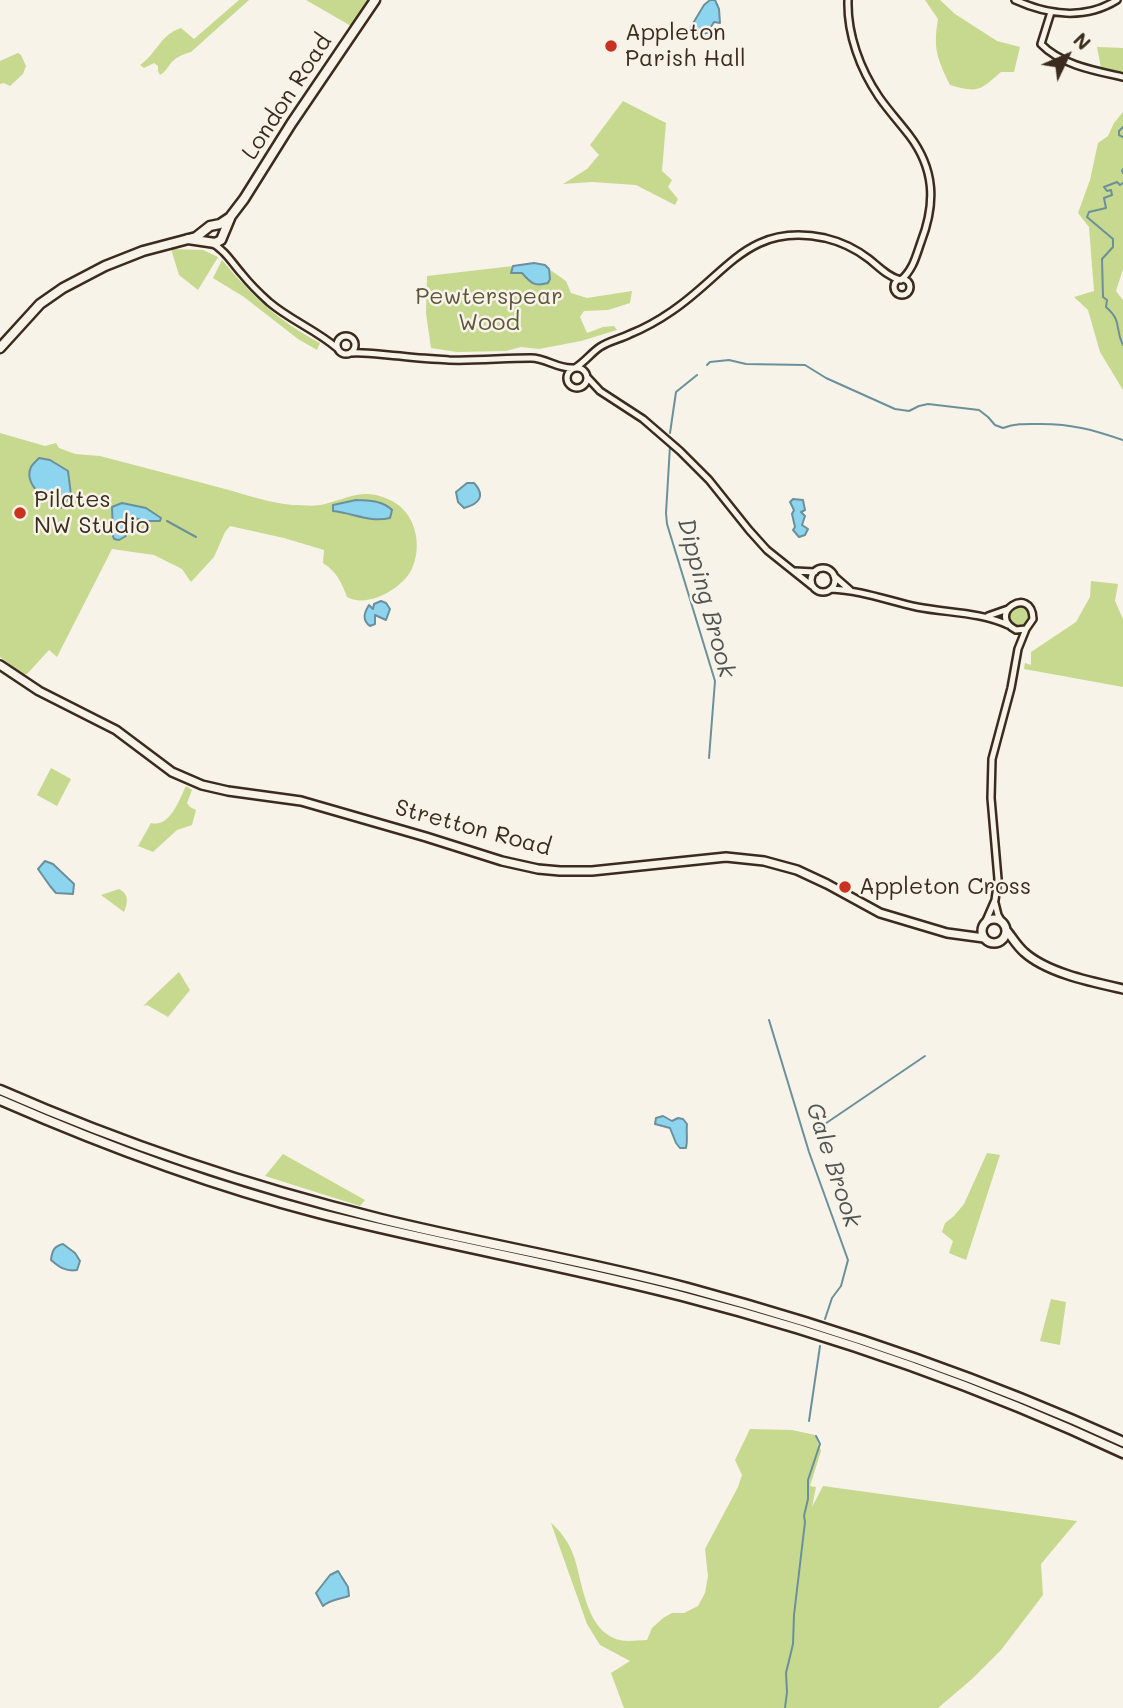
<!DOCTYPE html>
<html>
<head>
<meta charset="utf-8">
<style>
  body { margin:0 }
  #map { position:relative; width:1123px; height:1708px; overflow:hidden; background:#f7f3e8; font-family:Mali,sans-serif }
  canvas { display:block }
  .north { position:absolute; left:1032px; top:21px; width:70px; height:70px; -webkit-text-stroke:5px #f7f3e8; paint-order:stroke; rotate:46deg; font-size:19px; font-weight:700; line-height:28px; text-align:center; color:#3b2a1e }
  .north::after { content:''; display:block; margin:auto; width:24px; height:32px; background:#3b2a1e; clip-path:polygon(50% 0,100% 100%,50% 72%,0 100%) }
</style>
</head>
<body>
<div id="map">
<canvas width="1123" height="1708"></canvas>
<div class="north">N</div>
</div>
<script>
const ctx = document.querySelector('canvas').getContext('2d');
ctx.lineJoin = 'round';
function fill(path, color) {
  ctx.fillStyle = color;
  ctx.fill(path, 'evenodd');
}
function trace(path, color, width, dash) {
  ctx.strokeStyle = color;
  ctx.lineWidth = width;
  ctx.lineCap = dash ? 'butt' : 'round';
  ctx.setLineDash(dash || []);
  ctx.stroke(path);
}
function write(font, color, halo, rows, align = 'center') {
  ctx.font = font + ' Mali,sans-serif';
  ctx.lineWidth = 5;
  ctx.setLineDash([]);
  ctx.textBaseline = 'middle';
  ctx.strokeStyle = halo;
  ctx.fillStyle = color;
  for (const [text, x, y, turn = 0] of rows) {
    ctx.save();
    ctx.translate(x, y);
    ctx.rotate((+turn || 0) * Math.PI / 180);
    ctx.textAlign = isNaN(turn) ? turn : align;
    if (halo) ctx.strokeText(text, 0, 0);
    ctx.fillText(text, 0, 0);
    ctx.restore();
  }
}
fill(new Path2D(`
  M239,0h10l-58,52c-7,2 -15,5 -20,11 -4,5 -5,8 -11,12l-2,-4v-5l-4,-3 -10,5 -4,-3c17,-12 20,-30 41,-37l13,11z
  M306,0h68l-23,26z
  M925,0h15l15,14 42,27 23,6 -6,25h-13c-22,19 -23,21 -51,13 -13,-27 -17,-36 -12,-66z
  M1097,47l26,1v31l-21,-6z
  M18,53l3,2 5,11 -3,8 -13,12 -6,-3 -4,1v-23z
  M623,101l43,22 -4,48 10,9 -4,7 10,12 -3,6 -39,-20 -44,-3 -29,2 24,-15 12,-14 -9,-10z
  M1123,112v157l-7,22 7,9v90l-23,-38 -12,-42 -14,-13 20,-6 -5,-64 -11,-14 12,-33 8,-37 10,-7 6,-13z
  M171,249l32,1 15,7 -20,33 -19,-15z
  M222,260c31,37 55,60 98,83l-3,7 -19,-11 -54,-42 -31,-19z
  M513,266l-1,7h10l9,10h17l2,-4 -1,-10 17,12 5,12 16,5 45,-7 -2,12 -22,7 -24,1 -4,6 7,16 16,-6 11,-1 3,4 -36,11 -42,8 -18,-2 -15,4 -49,1 -26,-4 -5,-35 1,-37z
  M0,433l45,13 11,-3 3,5 16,6 25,2c42,11 84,22 125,33 22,6 45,14 68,16 10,0 22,2 32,-1 27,-7 39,-17 67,-3 23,12 30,42 21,65 -7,21 -45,43 -66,31 -5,-14 -11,-26 -24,-34l1,-13 -40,-12 -54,-12 -5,6 -11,25 -23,25 -9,-13 -28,-14 -42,-6 -55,108 -8,-7 -22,24h-5l-22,-17z
  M1091,581l27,3 -3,17 8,18v68l-99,-18 1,-6 6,2v-13l45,-30 14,-25z
  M1008 616a11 11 0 1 1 22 0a11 11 0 1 1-22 0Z
  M51,768l20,11 -14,27 -20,-11z
  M186,786l6,4 -5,13 3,4 6,3 -4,15 -15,5 -24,22 -15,-6 13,-23c19,5 28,-23 35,-37z
  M119,889c10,5 9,13 5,23l-23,-17z
  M179,972l11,18 -22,27 -21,-12 -4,1z
  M987,1153l13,2 -34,105 -17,-7 4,-12 -11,-9 3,-9 9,-7 10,-12z
  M283,1154l82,46 -5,6 -95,-30z
  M1051,1299l15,3 -6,43 -20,-4z
  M750,1429l42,1 23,5 6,16 -11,35 6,1 -4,20 11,-21 254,35 -36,43 2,31 -42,55 -29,29 -34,29h-314l-13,-35 19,-12 -30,-16 -13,-21 -36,-101c9,7 18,20 22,31 10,27 12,78 47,86 7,2 19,0 27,0l5,-12 11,-10 9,-5h12l14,-7 7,-13 3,-17 -3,-27 33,-62 4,-12 -7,-15z`), '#c6d98e');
const water = new Path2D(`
  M710,0h5l4,9 1,14 -6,-1 -7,11 -12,2 -6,-5 15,-25z
  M534,263l11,2 4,4 1,10 -2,4c-14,4 -17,0 -26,-10h-11l2,-7z
  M39,458l11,2 18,11 3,24 -10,13 -6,-7c-13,-2 -31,-18 -24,-34 1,-2 6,-7 8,-9z
  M467,483h7c12,13 5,21 -10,25l-6,-6 -2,-10z
  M793,499l10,1 2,10 -4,2 4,4 -3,9 6,4 -3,6 -6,2 -6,-7 2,-3 -3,-13 2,-4 -4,-8z
  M356,500c13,1 26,0 36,10l-2,8c-19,5 -37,-5 -57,-7v-6z
  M122,503l24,5 15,10 -1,3h-16l-12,-4 -4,1 -3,7 1,11 -7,4 -5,-1 -1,-3 -1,-29z
  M381,601l5,2 4,6 -4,11 -11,-5v9l-5,2c-8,-6 -6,-13 -1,-21l4,4 1,-5z
  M45,861l8,3 21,20 -1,10 -17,-1 -6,-7 -12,-17z
  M663,1116l9,5 6,-3 5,1 4,5c-1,8 1,16 -1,24h-6l-4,-5 -6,-15 -15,-4 1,-6z
  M63,1244l12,9 5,8 -3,9c-11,2 -18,-3 -26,-10 1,-9 3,-14 12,-16z
  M338,1571l10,16 1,9c-9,3 -20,4 -26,10l-7,-13 14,-18z`);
fill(water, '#8dd4ef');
trace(water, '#6c909b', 2);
trace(new Path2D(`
  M1123,127l-4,4v4l4,2
  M1123,169l-1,2 1,2
  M1123,183l-3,2 -3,-3 -13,5 3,4 4,-1 1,5 -8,3 2,10 -17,4 -2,5 26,22v8l-11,12 1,38 4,3 -1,7c17,15 8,20 17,38
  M707,365l3,-3 19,-2 17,4 59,1 21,13 69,31 14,2 10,-5 9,-2 51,6 9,7 7,8 8,3c14,-5 24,-4 38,-4 32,0 52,6 82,16
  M670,433l6,-41 21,-17
  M670,446l-4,67 1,11 48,157 -6,77
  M167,521l29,16
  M769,1020l40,132 39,108 -7,26 -9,12 -7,21
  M816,1130l109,-74
  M809,1421l11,-75
  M785,1708l2,-16 -1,-19 7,-29 1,-29 11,-93 -1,-6 4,-17v-19l12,-36 -4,-8`), '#6c909b', 2);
const minor = new Path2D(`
  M848,0c-1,34 12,69 31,97 9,13 20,25 30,38 26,34 27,68 12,107 -5,14 -8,28 -20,38
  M1015,0c33,15 70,20 102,0
  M1051,12l-10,32c20,21 55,27 82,33
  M212,243c14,8 20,20 30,31 8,10 17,19 27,28 21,18 47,28 68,46
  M894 287a8 8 0 1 1 16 0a8 8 0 1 1-16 0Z
  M337 345a9 9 0 1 1 18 0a9 9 0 1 1-18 0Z
  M351,353c17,-1 32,2 49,3 16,2 33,3 49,4 27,1 55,-2 82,-2 15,0 27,11 42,10
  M567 378a10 10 0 1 1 20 0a10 10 0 1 1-20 0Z
  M575,368c10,-6 16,-15 25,-21 9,-6 20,-8 30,-13 15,-6 29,-14 42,-23 55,-37 76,-89 153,-73 17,4 31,11 44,21 10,8 18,17 31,21
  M587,377l13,14 43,28 37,32 29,29 40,50 18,20 45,36
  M811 580a12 12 0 1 1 24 0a12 12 0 1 1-24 0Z
  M795,571l20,1
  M834,576l16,14
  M831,589c29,1 58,12 86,18 31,6 63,5 91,18
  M988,616l20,-7
  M995,903l3,12 4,7
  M985,923l10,-23 3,-21 -7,-81 1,-39 19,-71 7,-39 8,-20 7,-10c-1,-35 -48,-5 -17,11l10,-1`);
const major = new Path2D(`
  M0,665l39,26 77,39 56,42 30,13 26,6 73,10 125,36 76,24 36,8 22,2h32l134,-14 38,4 33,9 30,14 53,29 67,20 37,5
  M982 931a12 12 0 1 1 24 0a12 12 0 1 1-24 0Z
  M1006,930c6,7 11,16 18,22 23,21 68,30 99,37`);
const highway = new Path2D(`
  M188,239l27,4 6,-3 10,-24 13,-17 47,-75 84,-124
  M0,348l40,-44 23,-16 42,-22 38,-15 53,-14 14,-11 10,-2 9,-6
  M0,1090c123,54 251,97 381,129 102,25 205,42 307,69 148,40 295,90 435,154
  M0,1100c103,45 209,85 318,113 121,31 244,52 364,83 151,39 300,91 441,157`);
trace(minor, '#3b2a1e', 10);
trace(major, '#3b2a1e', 12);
trace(highway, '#3b2a1e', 13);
trace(minor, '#f7f3e8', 5);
trace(major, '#f7f3e8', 7);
trace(highway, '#f7f3e8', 8);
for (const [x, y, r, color] of [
  [611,46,7,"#c8321e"],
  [20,513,7,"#c8321e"],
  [845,887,7,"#c8321e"]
]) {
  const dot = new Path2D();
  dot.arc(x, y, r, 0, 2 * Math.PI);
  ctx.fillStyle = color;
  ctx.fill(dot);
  trace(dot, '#f7f3e8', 2.5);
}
write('23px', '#3b2a1e', '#f7f3e8', [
  ["Appleton",625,33],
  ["Parish Hall",625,59],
  ["Pilates",34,500],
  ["NW Studio",34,526],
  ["Appleton Cross",859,887]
], 'left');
write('23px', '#3b2a1e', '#f7f3e8', [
  ["London Road",287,97,-57],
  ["Stretton Road",473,828,15]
]);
write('23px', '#5e563a', '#f7f3e8', [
  ["Pewterspear",489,297],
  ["Wood",489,323]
]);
write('italic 24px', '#505452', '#f7f3e8', [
  ["Dipping Brook",706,598,75],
  ["Gale Brook",833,1165,72]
]);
</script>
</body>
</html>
